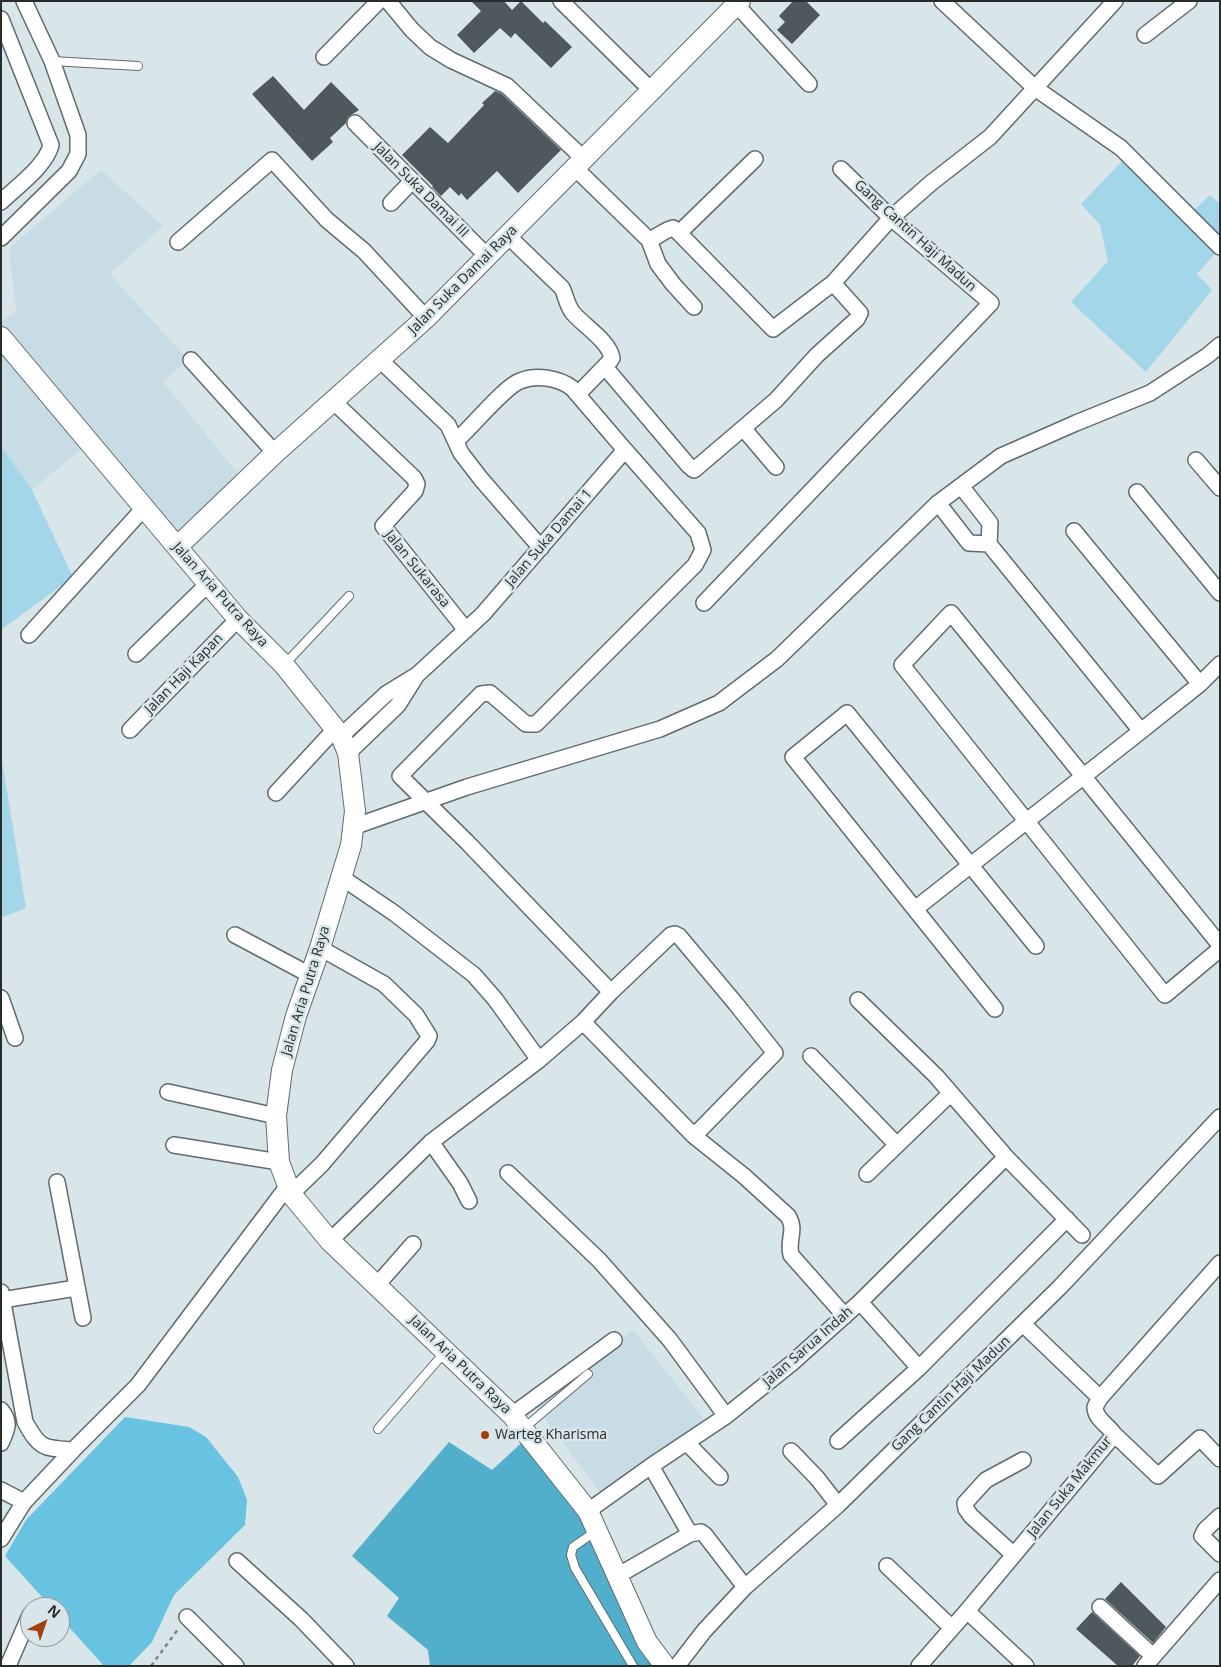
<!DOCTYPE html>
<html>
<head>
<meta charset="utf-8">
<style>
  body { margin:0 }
  #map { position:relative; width:1221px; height:1667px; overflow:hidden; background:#d8e6ea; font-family:"Open Sans",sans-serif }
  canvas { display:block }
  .frame { position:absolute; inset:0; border:2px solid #272c2d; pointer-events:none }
  .north { position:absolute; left:20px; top:1597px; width:50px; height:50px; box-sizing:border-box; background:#d8e6ea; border:1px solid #919c9e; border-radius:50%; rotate:41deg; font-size:14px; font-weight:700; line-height:20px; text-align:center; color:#272c2d }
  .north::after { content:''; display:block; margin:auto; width:18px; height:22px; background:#a43f11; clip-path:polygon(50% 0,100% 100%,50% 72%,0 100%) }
</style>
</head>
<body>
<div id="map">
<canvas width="1221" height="1667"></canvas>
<div class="frame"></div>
<div class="north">N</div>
</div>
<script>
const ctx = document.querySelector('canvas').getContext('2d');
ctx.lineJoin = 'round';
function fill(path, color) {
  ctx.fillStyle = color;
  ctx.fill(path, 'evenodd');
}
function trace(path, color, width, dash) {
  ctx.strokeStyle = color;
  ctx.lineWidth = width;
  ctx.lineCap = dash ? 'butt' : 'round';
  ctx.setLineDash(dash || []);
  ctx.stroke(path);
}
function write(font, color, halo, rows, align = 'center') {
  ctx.font = font + ' "Open Sans",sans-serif';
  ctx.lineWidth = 5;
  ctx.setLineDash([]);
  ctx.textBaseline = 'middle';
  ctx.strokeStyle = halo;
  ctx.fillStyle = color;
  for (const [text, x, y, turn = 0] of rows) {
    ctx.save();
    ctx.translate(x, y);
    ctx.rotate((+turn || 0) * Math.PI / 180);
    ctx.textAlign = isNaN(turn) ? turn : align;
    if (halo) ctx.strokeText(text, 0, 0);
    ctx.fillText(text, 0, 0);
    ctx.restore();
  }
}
fill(new Path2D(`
  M101,170l62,56 -53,48 78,86 -25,22 78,95 -64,63 -81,-103 -64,53 -31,-44v-124l15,-10 -7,-64z
  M633,1330l76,95 -102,77 -72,-97z`), '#c7dce4');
fill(new Path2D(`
  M1124,159l62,59 24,-23 10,9v44l-23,26 15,16 -66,82 -75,-70 37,-41 -8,-36 -19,-21z
  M1,446l31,44 41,87 -72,53z
  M1,754l25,154 -25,10z`), '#a3d6e8');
fill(new Path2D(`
  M528,1437l43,56 88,173h-229l-2,-16 -41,-34 12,-18 -47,-42 97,-114 43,28z`), '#52afcc');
fill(new Path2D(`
  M125,1417l64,10 17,10 32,40 9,23 -2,25 -71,70 -22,47 -23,24h-25l-44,-49v-10h-9l-46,-51 21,-36z`), '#67c3e1');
fill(new Path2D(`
  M471,1h33l8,9 9,-9 22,22 2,-2 27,26 -21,21 -36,-35 -4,5 -11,-10 -26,25 -17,-18 24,-24z
  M793,1h13l14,14 -28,29 -15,-14 8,-8 -6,-6z
  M273,76l31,34 27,-28 28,28 -11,7 -2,6 -16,15 3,4 -21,19 -60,-67z
  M495,91l7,3 59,56 -43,43 -21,-22 -30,29 -6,-7 -2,3 -9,-9 -9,9 -9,-9 1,-1 -31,-31 28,-28 18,16 36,-38 -2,-2z
  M1121,1582l45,45 -13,16 -48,-44z
  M1092,1612l48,44 -8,10h-14l-42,-37z`), '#4d595d');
const lane = new Path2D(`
  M52,61l86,5
  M285,664l64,-68
  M378,1429l67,-77
  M523,1429l65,-55
  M596,1531l-23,16 -2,8 4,13 58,98`);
const street = new Path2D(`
  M388,1l24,29 18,17 21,13 56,26 77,73
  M561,1l90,89
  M733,1l76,83
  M942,1l93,87 86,60 99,99
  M1,19l50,126c-5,21 -35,42 -50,57
  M1145,35l44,-34
  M324,57l55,-56
  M355,123l132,133
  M575,168l74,72 9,24 15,20 21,23
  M391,203l21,-22
  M679,233l76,-74
  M508,236l54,52c4,8 5,18 11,25 11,13 36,28 39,45l-2,3 -32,33
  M1,238l68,-67 9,-17v-19l-26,-74 -28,-60
  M649,240c9,-3 15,-10 24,-12l6,5 94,96 60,-46 58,-65 40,-35 59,-46 125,-136
  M178,242l94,-82 55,60 37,31 62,67
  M191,360l84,93
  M380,360l68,65 13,28 20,26 60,69
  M605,367l83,98 6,5 82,-70 41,-45 40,-36 3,-6 -27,-30
  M334,402l80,76 3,6 -2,7 -32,35 83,104
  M743,428l33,39
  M1196,460l24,28
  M961,486l29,37 -1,21 152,187
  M1137,492l83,101
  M938,503l31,40 20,1
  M1074,531l126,153
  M704,603l287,-300 -100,-85 -50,-49
  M29,635l115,-127
  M136,654l72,-70
  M130,730l108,-111
  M341,736l45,-42 31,-19 66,-61 142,-164 -53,-62c-13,-10 -36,-14 -52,-7 -16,6 -48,46 -64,60
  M348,753l50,-48 17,-27
  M276,793l60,-65
  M353,827l114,-40 193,-58 59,-26 58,-44 161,-156 63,-47 75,-33 74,-30 57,-37 13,-11
  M341,877l53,36 80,62 21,24 44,61
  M915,909l226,-178 59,-47 20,-20
  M235,935l75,40
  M1220,945l-269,-332 -49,52 263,330 55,-46
  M611,992l-144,-150 -67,-66 81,-82 9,-1 36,31h10l159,-159 8,-15 -5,-17 -73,-83
  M1,998l14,40
  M858,1000l78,76 70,81 76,78
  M995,1009l-202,-252 54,-44 189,233
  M583,1022l111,114 50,40 44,40c9,15 -1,23 3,39l54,61
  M811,1056l86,89
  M168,1092l108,24
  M431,1142l29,41 9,18
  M174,1145l105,17
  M508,1173l91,87 71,80 56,76
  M867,1174l83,-80
  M57,1182l26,136
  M291,1194l31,-30 105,-123 2,-5 -13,-21 -32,-31 -64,-36
  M330,1241l101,-99 108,-82 44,-38 28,-30 60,-57 4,-1 4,2 57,68 39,49 -81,83
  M377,1285l36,-41
  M1,1292l24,130c15,27 18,26 48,28
  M2,1300l74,-12
  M860,1302l59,66
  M1023,1324l77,74
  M1,1410c10,12 6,20 0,33
  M512,1415l102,-75
  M1114,1434l44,42 42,-38 20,21
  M838,1441l81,-73 148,-149
  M687,1443l33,34
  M791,1451l26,27 21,27
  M651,1466l39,68
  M1,1490l23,12
  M588,1511l63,-45 75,-50 66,-53 68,-61 146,-145
  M1220,1516l-15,14 -3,6 18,18
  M1,1539l23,-37 49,-52 65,-65 149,-198
  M1014,1555l-43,-39 -5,-7 -1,-6 21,-23 37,-20
  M237,1561l64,58 45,47
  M887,1566l65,62
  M617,1576l73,-42 11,-2 4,3 40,52
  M1100,1607l53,49
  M967,1611l59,55
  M187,1617l49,49
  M8,1666l22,-51
  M677,1666l27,-35 41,-44 93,-82 222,-218 160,-170
  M919,1666l48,-55 143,-171 4,-6c-6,-9 -19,-15 -19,-27l5,-9 120,-135
  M1145,1666l75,-86`);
const secondary = new Path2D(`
  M1,337l176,210 61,72 46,46 57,71 7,17 7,58 -4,34 -31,103 -24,68 -14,54 -6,46 3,46 12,32 39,47 182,174 11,14 65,82 59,131 18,24
  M177,547l98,-94 151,-135 314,-317`);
trace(lane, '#5f6b6f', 10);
trace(street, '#5f6b6f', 18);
trace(secondary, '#5f6b6f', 22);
trace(new Path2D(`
  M151,1666l28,-38`), '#7e878a', 2.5, [4, 4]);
trace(lane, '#fff', 8);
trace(street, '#fff', 15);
trace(secondary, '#fff', 20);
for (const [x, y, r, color] of [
  [485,1435,5,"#a43f11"]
]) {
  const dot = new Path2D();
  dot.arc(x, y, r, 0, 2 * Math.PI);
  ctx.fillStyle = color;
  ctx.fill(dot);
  trace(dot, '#d8e6ea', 2);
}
write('14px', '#272c2d', '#d8e6ea', [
  ["Jalan Suka Damai III",421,190,45],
  ["Gang Cantin Haji Madun",915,236,42],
  ["Jalan Suka Damai Raya",463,280,-45],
  ["Jalan Suka Damai 1",549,538,-49],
  ["Jalan Sukarasa",417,569,51],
  ["Jalan Aria Putra Raya",220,595,48],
  ["Jalan Haji Kapan",184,674,-46],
  ["Jalan Aria Putra Raya",306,991,-73],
  ["Jalan Sarua Indah",808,1347,-41],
  ["Jalan Aria Putra Raya",460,1365,44],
  ["Gang Cantin Haji Madun",951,1394,-44],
  ["Jalan Suka Makmur",1070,1487,-51]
]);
write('14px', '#272c2d', '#d8e6ea', [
  ["Warteg Kharisma",495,1435]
], 'left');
</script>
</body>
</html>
